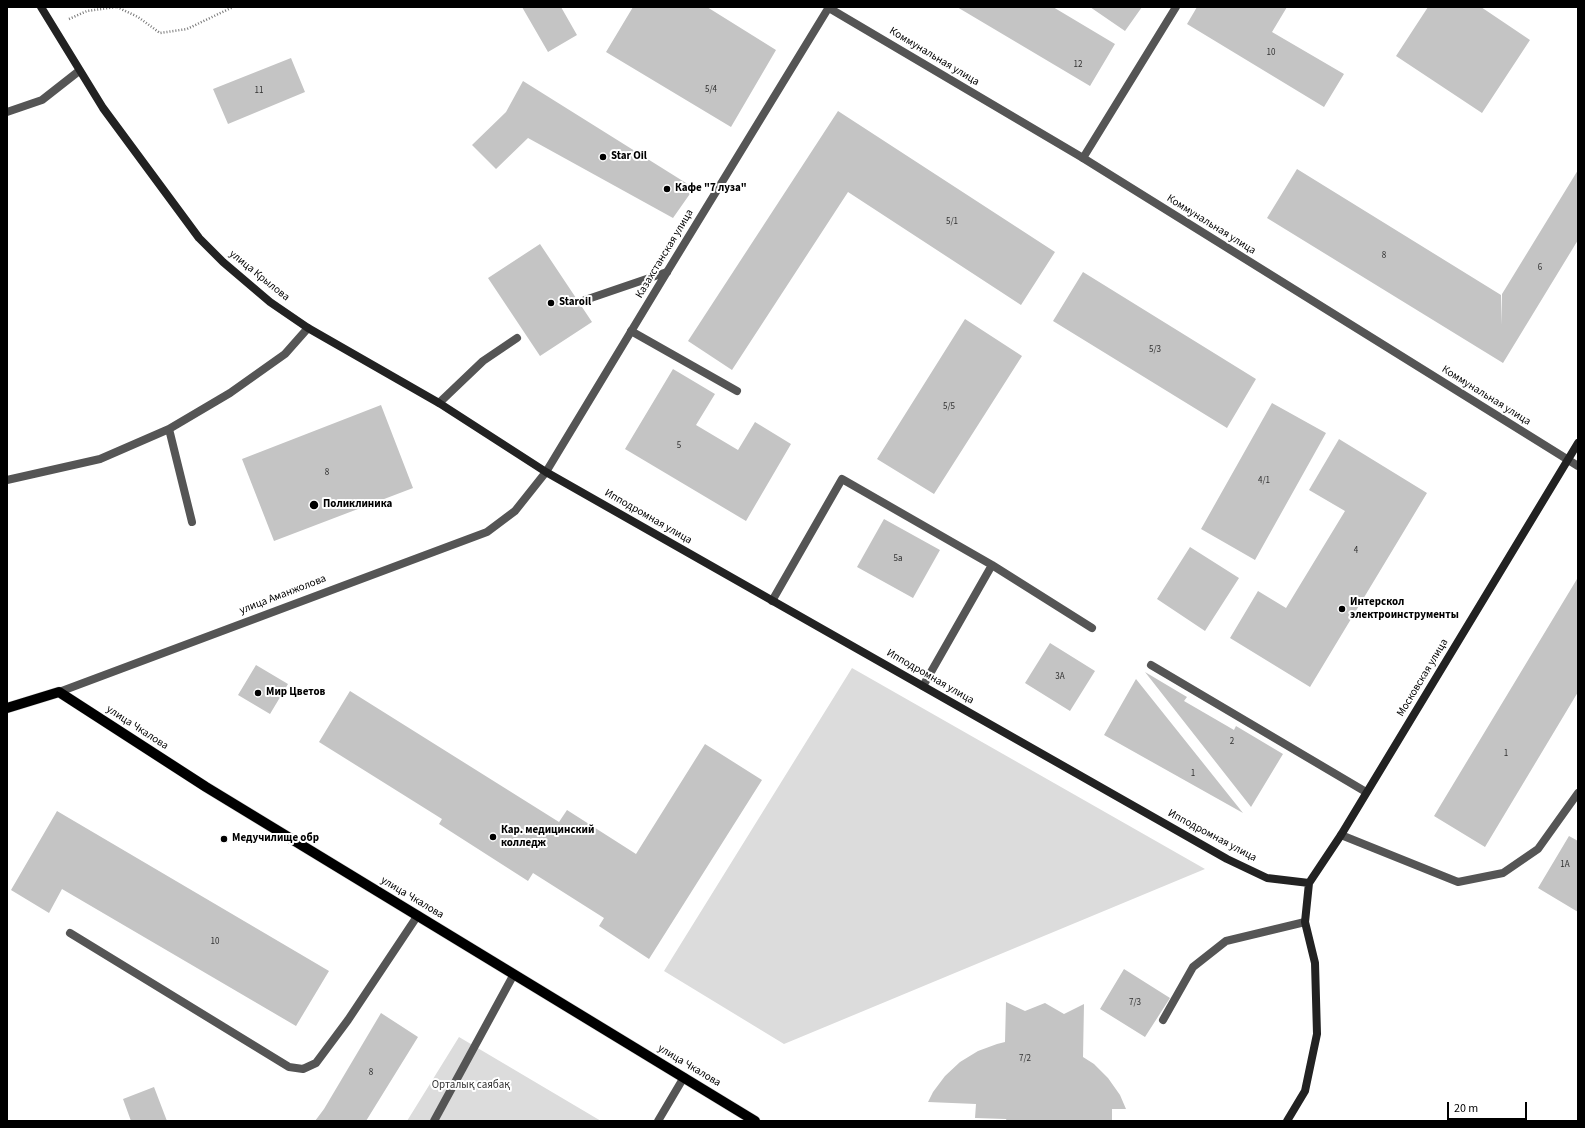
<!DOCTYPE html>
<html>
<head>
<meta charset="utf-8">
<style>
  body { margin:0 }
  #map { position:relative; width:1585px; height:1128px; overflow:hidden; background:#fff; font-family:"Source Sans 3",sans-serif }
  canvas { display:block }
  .frame { position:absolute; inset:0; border:8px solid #000; pointer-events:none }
  .scale { position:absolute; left:1447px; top:1102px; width:80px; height:18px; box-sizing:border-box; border:2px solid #000; border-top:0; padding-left:5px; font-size:12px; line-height:14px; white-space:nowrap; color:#000; -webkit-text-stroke:3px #fff; paint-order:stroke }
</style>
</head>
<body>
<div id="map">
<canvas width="1585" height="1128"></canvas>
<div class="frame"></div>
<div class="scale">20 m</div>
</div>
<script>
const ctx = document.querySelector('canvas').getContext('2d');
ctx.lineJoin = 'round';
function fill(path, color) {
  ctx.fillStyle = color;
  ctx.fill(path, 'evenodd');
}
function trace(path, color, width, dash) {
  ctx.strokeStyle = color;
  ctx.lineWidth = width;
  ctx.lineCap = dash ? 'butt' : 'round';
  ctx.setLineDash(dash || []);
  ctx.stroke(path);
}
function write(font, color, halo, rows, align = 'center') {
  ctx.font = font + ' "Source Sans 3",sans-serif';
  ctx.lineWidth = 4;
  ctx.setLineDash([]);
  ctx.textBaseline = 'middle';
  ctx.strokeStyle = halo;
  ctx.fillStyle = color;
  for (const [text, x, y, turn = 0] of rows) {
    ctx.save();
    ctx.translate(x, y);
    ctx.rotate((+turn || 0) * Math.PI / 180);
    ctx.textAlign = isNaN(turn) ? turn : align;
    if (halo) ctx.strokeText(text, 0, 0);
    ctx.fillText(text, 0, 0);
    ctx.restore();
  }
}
fill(new Path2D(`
  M852,668l353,201 -421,175 -120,-73z
  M459,1037l142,84h-194z`), '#dcdcdc');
fill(new Path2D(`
  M522,7h39l16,28 -29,17z
  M633,7h74l69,43 -45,77 -125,-75z
  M957,7h96l62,37 -25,42z
  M1090,7h52l-17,24z
  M1197,7h90l-15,25 72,42 -20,33 -137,-83z
  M1428,7h53l49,33 -48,73 -86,-57z
  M291,58l14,34 -77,32 -15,-35z
  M523,81l171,107 -21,30 -145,-80 -32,31 -24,-24 34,-33z
  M838,111l217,141 -34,53 -173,-113 -116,178 -44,-29z
  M1297,169l204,126 1,30v-31l76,-124v70l-75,123 -236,-145z
  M540,244l52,78 -52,34 -52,-78z
  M1083,272l173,107 -29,49 -174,-107z
  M965,319l57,37 -88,138 -57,-35z
  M673,369l42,25 -19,31 42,25 17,-28 36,22 -45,77 -121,-72z
  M1272,403l54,30 -71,127 -54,-31z
  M381,405l32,83 -139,53 -32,-82z
  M1339,439l88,54 -117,194 -80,-49 28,-47 28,17 59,-97 -36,-21z
  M884,519l56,31 -27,48 -56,-31z
  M1190,547l49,31 -34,53 -48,-32z
  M1577,579l1,113 -93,155 -51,-31z
  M1050,643l45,28 -25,40 -45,-28z
  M256,665l32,19 -18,30 -32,-19z
  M1145,672l42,25 -3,4 50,29 2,-4 47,28 -32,53z
  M1136,679l107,134 -139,-78z
  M350,691l209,131 8,-12 69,44 69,-110 57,36 -113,179 -50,-33 5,-8 -71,-45 -5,8 -89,-57 3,-5 -123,-77z
  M57,811l272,160 -33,55 -234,-137 -13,24 -38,-23z
  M1569,836l9,5v71l-40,-24z
  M1124,969l46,29 -25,39 -45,-28z
  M1006,1002l19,9 20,-8 19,11 20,-10 -1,53 11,7 14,14 12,17 6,14h-14v12h-105l-1,-2 -31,-1 1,-14 -48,-2 5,-10 12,-16 15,-14 18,-11 19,-7 8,-2z
  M381,1013l37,24 -52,84h-51l9,-12z
  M154,1087l13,34h-36l-8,-22z`), '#c4c4c4');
const primary = new Path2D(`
  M7,708l52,-16 147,95 549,334`);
trace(primary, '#dbdbdb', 11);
trace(new Path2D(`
  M117,7l21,10 22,16 27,-4 46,-22
  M69,19l18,-8 29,-4`), '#777', 2.5, [1, 2]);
trace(new Path2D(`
  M7,112l35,-12 37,-29
  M1083,158l93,-151
  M585,300l82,-28
  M631,331l106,60
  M439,403l44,-42 34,-23
  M7,480l93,-21 69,-30
  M192,522l-23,-93 61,-36 55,-39 23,-26
  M992,565l100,63
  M772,601l70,-122 150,86 -69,121
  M1151,665l215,127
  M1341,835l117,47 45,-9 35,-24 40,-56
  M70,933l219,134 14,2 13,-6 32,-43 70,-105
  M1163,1020l30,-53 33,-26 79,-19
  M434,1121l80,-147`), '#555', 8);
trace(new Path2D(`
  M829,8l254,150 495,308
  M59,692l428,-160 28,-21 31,-39 121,-200 162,-265
  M658,1121l26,-44`), '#555', 8);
trace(new Path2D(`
  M41,7l62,101 96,130 24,24 47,40 38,26 131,75 107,69 681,387 40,19 42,5
  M1287,1121l18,-30 12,-57 -2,-71 -10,-41 4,-39 32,-48 237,-392`), '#222', 8);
trace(primary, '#000', 10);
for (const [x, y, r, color] of [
  [603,157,4,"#000"],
  [667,189,4,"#000"],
  [551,303,4,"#000"],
  [314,505,5,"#000"],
  [1342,609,4,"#000"],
  [258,693,4,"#000"],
  [493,837,4,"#000"],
  [224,839,4,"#000"]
]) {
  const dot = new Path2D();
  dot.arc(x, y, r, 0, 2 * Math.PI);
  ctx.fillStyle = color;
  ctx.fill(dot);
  trace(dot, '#fff', 1.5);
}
write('9px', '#313131', null, [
  ["10",1271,53],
  ["12",1078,65],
  ["5/4",711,90],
  ["11",259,91],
  ["5/1",952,222],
  ["8",1384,256],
  ["6",1540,268],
  ["5/3",1155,350],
  ["5/5",949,407],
  ["5",679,446],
  ["8",327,473],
  ["4/1",1264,481],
  ["4",1356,551],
  ["5а",898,559],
  ["3А",1060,677],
  ["2",1232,742],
  ["1",1506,754],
  ["1",1193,774],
  ["1А",1565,865],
  ["10",215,942],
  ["7/3",1135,1003],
  ["7/2",1025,1059],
  ["8",371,1073]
]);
write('11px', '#000', '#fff', [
  ["Коммунальная улица",934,57,31],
  ["Коммунальная улица",1211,225,32],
  ["Казахстанская улица",665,254,-59],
  ["улица Крылова",259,276,39],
  ["Коммунальная улица",1486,396,32],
  ["Ипподромная улица",648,517,30],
  ["улица Аманжолова",283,595,-21],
  ["Ипподромная улица",930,677,30],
  ["Московская улица",1423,678,-59],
  ["улица Чкалова",137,728,33],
  ["Ипподромная улица",1212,836,28],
  ["улица Чкалова",412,898,31],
  ["улица Чкалова",689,1066,31]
]);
write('bold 11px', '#000', '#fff', [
  ["Star Oil",611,157],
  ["Кафе \"7 луза\"",675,189],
  ["Staroil",559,303],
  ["Поликлиника",323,505],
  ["Интерскол",1350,603],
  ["электроинструменты",1350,616],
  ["Мир Цветов",266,693],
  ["Кар. медицинский",501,831],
  ["колледж",501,844],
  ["Медучилище обр",232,839]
], 'left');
write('11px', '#333', '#fff', [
  ["Орталық саябақ",471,1086]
]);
</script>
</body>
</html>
